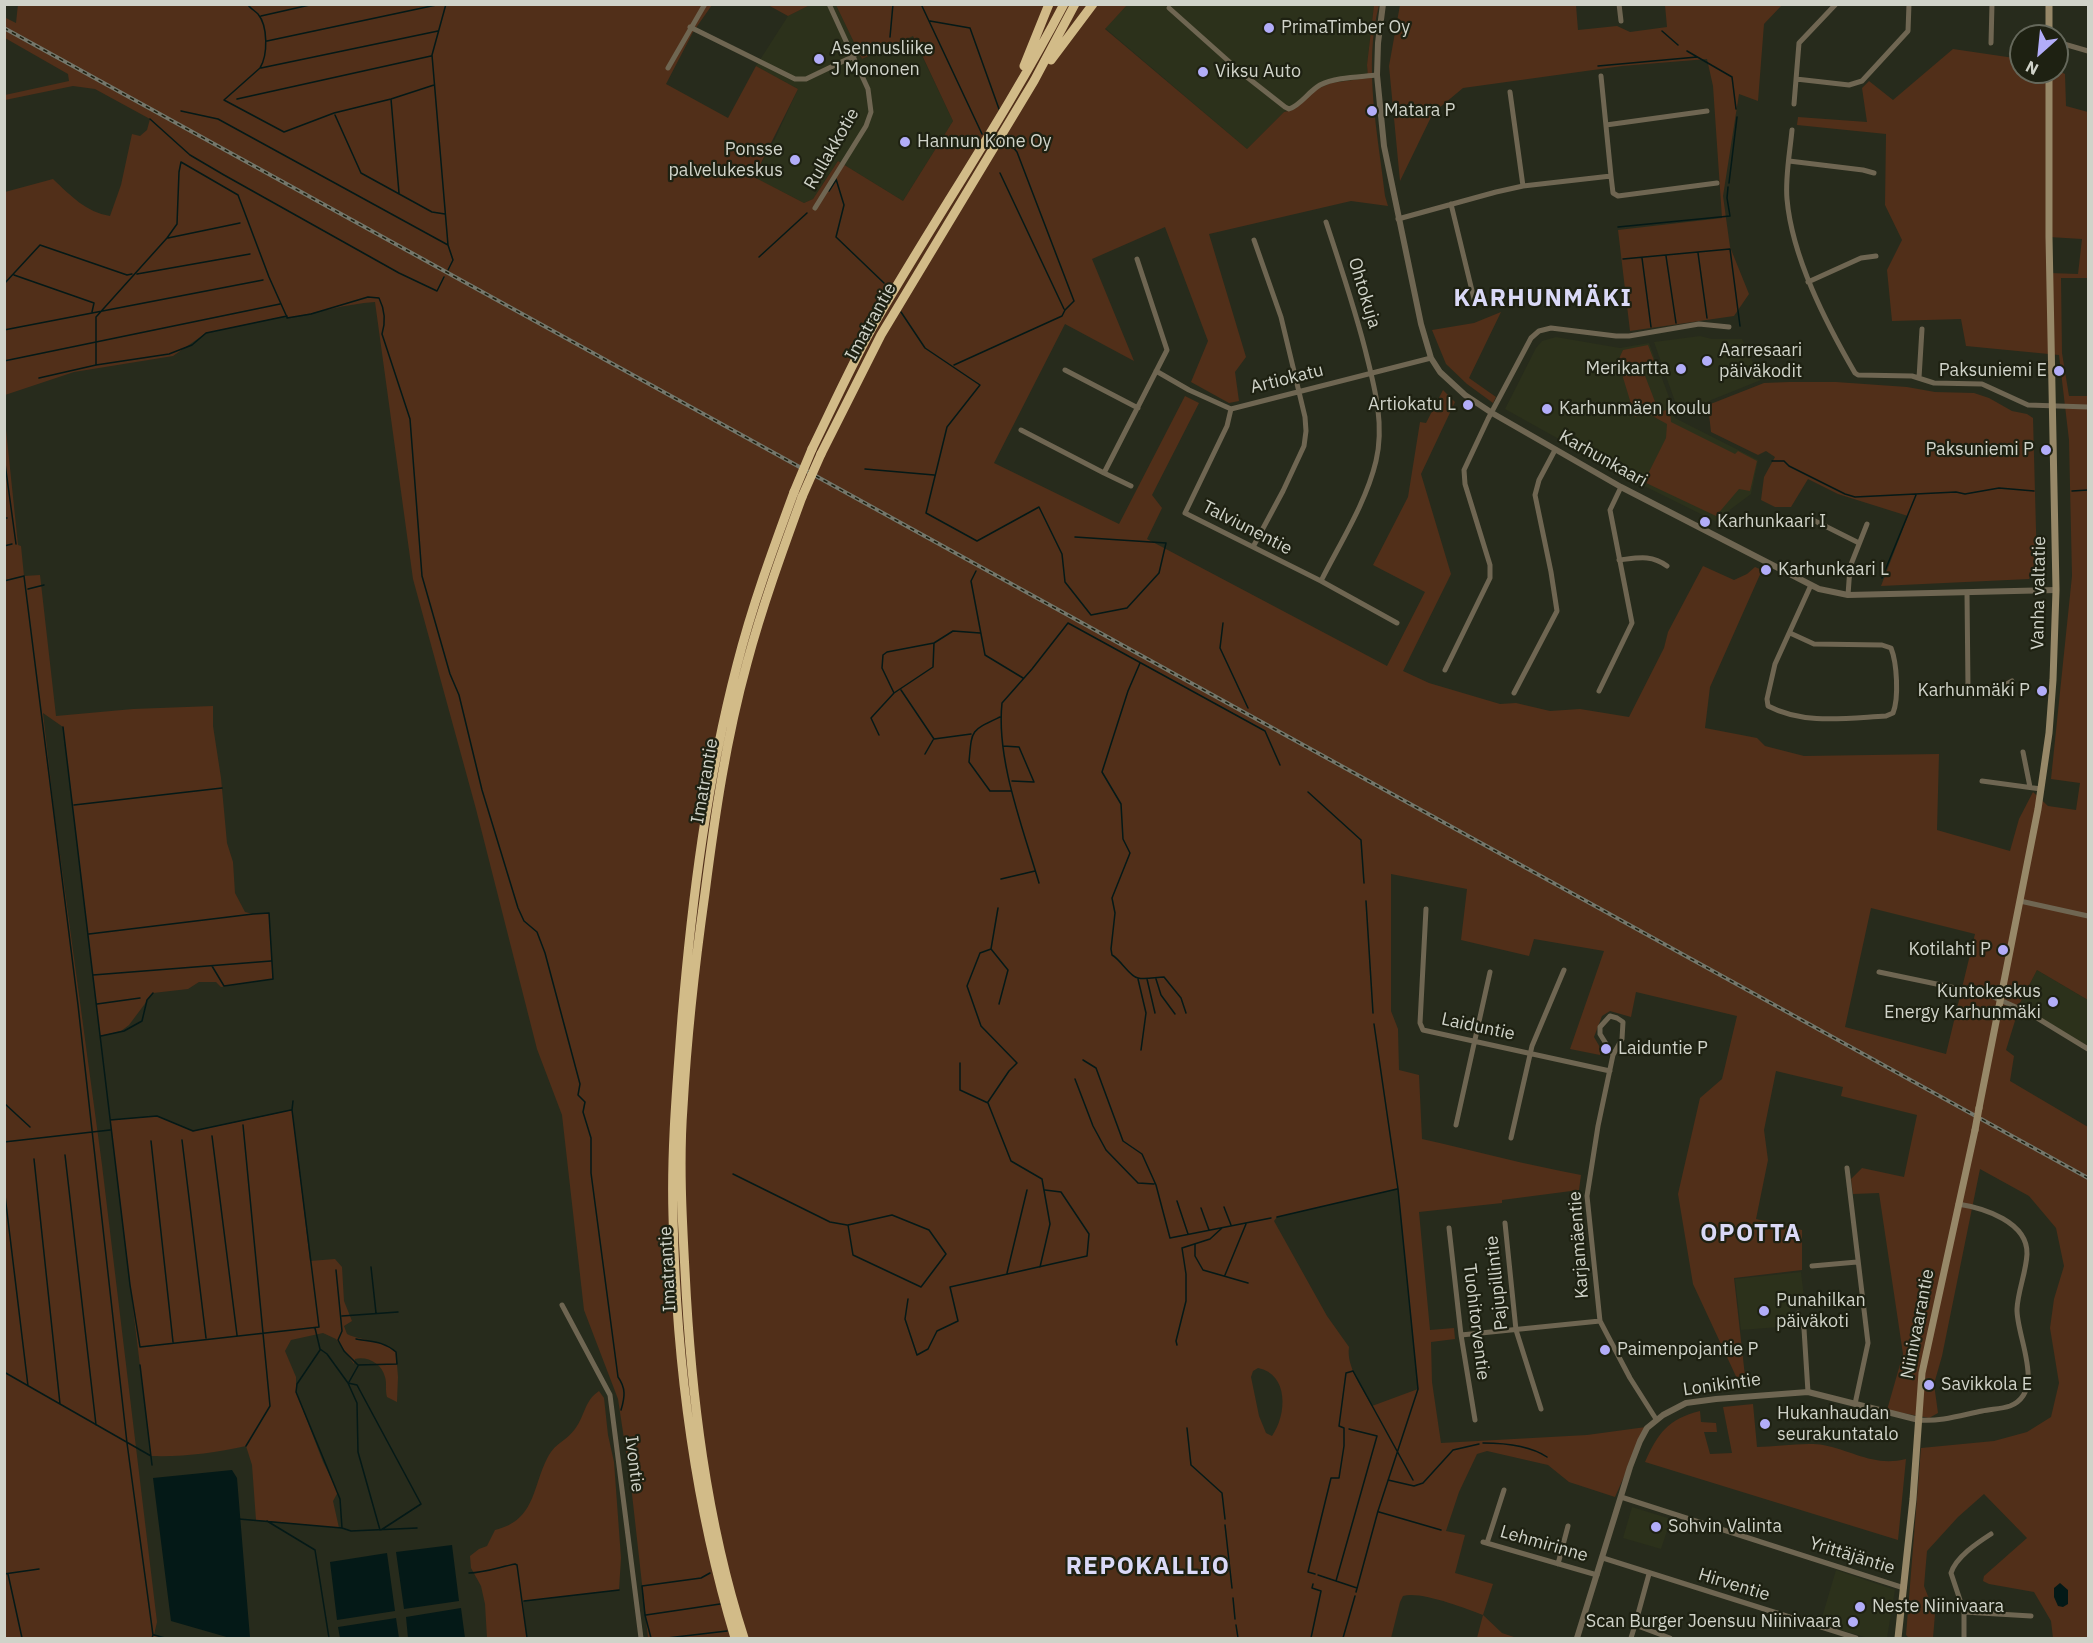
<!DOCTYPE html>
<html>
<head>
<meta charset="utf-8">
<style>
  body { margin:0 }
  #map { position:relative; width:2093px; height:1643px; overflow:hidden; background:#272b1c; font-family:"IBM Plex Sans",sans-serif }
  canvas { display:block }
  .frame { position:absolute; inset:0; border:6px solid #d0d3c9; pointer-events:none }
  .north { position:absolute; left:2009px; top:24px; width:60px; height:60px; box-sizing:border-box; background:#1e2112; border:2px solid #65685b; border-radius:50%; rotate:207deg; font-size:16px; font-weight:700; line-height:24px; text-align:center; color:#d0d3c9 }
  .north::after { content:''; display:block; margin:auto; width:21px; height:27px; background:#b2adf9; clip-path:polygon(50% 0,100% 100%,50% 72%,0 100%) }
</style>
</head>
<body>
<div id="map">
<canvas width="2093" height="1643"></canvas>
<div class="frame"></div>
<div class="north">N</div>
</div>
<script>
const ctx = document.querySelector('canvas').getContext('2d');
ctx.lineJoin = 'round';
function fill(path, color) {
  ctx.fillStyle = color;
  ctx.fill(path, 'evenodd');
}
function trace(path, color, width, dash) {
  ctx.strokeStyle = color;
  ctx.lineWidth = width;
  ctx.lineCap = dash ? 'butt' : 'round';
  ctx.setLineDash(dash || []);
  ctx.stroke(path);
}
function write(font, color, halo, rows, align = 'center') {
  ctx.font = font + ' "IBM Plex Sans",sans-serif';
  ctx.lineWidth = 4.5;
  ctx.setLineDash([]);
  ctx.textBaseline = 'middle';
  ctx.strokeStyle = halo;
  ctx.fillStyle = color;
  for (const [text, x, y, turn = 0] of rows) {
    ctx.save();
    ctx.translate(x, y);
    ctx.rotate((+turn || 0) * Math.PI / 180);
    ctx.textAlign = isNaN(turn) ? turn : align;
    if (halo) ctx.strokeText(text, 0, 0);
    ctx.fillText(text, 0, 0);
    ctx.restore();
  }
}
fill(new Path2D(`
  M810,5h26l26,54 50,-24 41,86 -50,80 -65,-40 -25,38 -9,4 -51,-26 20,-34 25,-54 -42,-23 32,-50z
  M1127,5h247l-7,60 1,13 -53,12 -22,20 -9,2 -37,37 -142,-121z
  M1700,336l12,3h30l19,41 -82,33 -25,-71z
  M1556,337l64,11 29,-5 24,65 2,10 83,42 -7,34 -36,27 -81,-40 -129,-72 31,-61 6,-7z
  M2037,970l51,30v46l-69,-41z
  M1801,1272l3,25 -15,2 3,27 -51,4 -6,-51z
  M1632,1507l39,12 -10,30 -38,-11z
  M1836,1570l59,20 -8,48h-19l-48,-14z`), '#2c311b');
fill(new Path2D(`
  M18,4l694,1 -19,27 -27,52 62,34 28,-52 42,23 -44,88 50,26 9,-4 25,-38 65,40 50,-80 -40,-85 -51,23 -26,-54h291l-22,24 142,120 37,-37 9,-2 22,-20 16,-7 37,-5 -1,-13 7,-60h5c-16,62 -1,128 6,191l3,10 -37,-5 -142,33 37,123 -11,15 4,29 -10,2 -38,-21 17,-41 -43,-114 -73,32 42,102 -69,-37 -71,139 125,61 66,-128 14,7 -47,92 10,13 -15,31 240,127 38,-74 -52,-27 35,-68 12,-75 6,1 17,-33 12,12 -34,72 30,100 -48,97 26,12 71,21 16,-1 34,8 30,-2 49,8 35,-69 4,-16 35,-66 31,14 13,-6 8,-7 7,3 -52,117 -5,41 52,10 8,8 39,10 135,-2 -2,76 73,21 9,-32 14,-27 15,14 28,4 4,-27 -29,-4 21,-203 -3,-136 -10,-85 -93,-9 -5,-27 -69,2 -5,-51 15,-30 -17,-35 1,-71 -89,-9 1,-8 69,5 -5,-34 7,-7 24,19 60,-51 68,10v13h36v-2l8,4 1,32 22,6v166h-27l1,75 7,43h19v604l-51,-30 -18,35 -2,-1 -3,5 4,2 -12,39 8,6 -4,25 78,46v511h-35l-2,-17 -17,-29 -45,-8 -6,-3 1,-5 43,-38 -43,-44 -26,23 -31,34 -3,35 11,28 -2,24h6h-30l-3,-3 15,-187 73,-7 33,-9 24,-15 8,-34 -9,-55 4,-29 10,-33 -8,-38 -27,-32 -49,-27 -38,187 -8,28 4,29 -9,5 -42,-8 16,-56 -24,-161 -26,1 -2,-15 11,-11 42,9 13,-62 -76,-19 2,-9 -67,-16 -12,59 4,30 -12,59 46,11v40l-68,8 12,107h-6l-47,-101 -15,-90 22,-96 22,-19 15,-63 -101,-24 -5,25 -21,-6 -8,5 -8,21 7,12 -1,6 -30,-6 34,-98 -70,-12 -5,17 -68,-16 6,-51 -76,-15v137l7,18 1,41 20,5 3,64c53,12 105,26 159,36l-2,15 -77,10v3l-83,9 11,118 24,-2 1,11 -24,3 1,40 9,61 146,-8 59,-8 -31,70 -46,-15 -21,-17 -61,-14 -10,3 -18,38 -13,39 19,4 -10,38 38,11 -10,31 19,18 15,5h-40l6,-23c-19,-7 -62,-24 -80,-19l-3,6 -9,36h-743l-17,-153 -13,-86 -34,-89 -22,-195 -25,-66 -61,-240 -63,-230 -38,-277c-30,2 -58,11 -88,16l-1,-2 -80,17 -33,23 -99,16 -69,23v-203l48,-13c18,17 33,33 57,37l11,-31 11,-51 8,2 7,-6 3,-11 -55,-30 -22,-3 -68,14v-5l64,-14 -1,-7 -63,-36 -1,-21 12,6zM2049,237l33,2 -4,35 -28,-1zM1871,908l104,26 -29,120 -101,-27zM1398,1189l20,200 -46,17c-9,-17 -26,-39 -23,-59l-22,-31 -53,-95 3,-4zM1258,1368c31,6 29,47 14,68l-6,-3 -7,-17 -8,-39 2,-6z
  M768,5h42l-22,11z
  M1400,5h176l2,25 39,-4 13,6 37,-5 -2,-22h117l-18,19 -6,77 -19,-7 -16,102 7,51 19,47 -15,22 -104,15 -12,-101 104,-12 -9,-132 -6,-27 -85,7 -159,22 -30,25 -33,68 -11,-115z
  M1501,312l-32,66 27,19 -3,6 -26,-19 -21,-20 -14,-34 42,-7z
  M1648,345l7,18 -13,5 17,44 11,-3 1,13 64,32 3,-3 19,10 -7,30 -11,-2 -23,27 -72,-34 22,-44 1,-14 -20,-11 -12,4 -17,-56 5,-11z
  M1789,382h47l71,5 28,5 39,1 15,5 23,13 15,3 6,4 4,149 -8,12 -148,7 27,-70 -70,-22 -30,-15 -17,28h-16l-14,-7 3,-23 11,-20 -9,-6 -8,4 -47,-23 -3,-27 56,-22z
  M5,420l13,125 3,1 3,30 16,-1 16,141 77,-7 80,-3v20l8,52 6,65 6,19 2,31 10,19 8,2 16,-1 4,66 -52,8 -5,-5h-17l-11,7 -35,4 -24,32 -8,6 -21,5 -37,-309 -20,-14 11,97 48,355 55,457 -3,13 11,3h-160z
  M292,1110l18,151 25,-2 7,8 2,34 8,20 -8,5 3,8c17,8 34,5 49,18l2,25 -1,25 -10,-5c-2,-7 0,-14 -2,-20 -3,-13 -17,-21 -30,-18l-1,5 -18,-25 -13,-6 -32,7 -6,11 11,26v15l27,70 15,30 -5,9 6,27 -83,-8 -4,-55 -6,-19c-32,7 -62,11 -95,10l-41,-336 47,-4 37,15z
  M599,1391l5,7 4,37 6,27 7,96 -2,32 -96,11 4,37h-40l-2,-34 -4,-18 -10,-18 -1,-12 9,-7 8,-3 8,-16c42,-10 37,-45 54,-75 6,-11 18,-15 26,-26 10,-13 9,-28 24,-38z
  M1753,1404l4,43c18,0 49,-5 66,-2 31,6 51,22 83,14l-8,81 -253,-78c13,-29 23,-43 55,-51l1,11 15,1 1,9h-13l6,22 22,-1 -9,-46z`), '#512f19');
fill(new Path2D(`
  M232,1470l5,8 13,160h-20l-59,-17 -18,-143z
  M452,1545l7,56 -55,8 -8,-57z
  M387,1553l8,58 -58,9 -7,-58z
  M2060,1583l8,7v14l-5,3 -5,-1 -4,-9v-9z
  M461,1608l4,30h-57l-2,-21z
  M396,1618l3,20h-59l-2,-11z`), '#041917');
trace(new Path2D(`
  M247,4c3,4 8,7 11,10 10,12 10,41 2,54l-36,32 60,32 50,-19 57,-14 43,-14
  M446,4l-14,51 16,190 5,15 -5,10
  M921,4l61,130
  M261,16l53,-12
  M930,21l40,7 29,81
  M1662,31l16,14
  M890,37l3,-33
  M267,41l174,-37
  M1687,51l45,26 4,32
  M1598,66l99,-9
  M261,68l177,-37
  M237,99l194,-43
  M391,99l8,94
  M181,111l37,8 230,126
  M335,115l26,58 71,39 13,2
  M150,119l40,36 34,20 175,98 38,18 7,-14
  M1000,173l64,136
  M836,179l8,26 -8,32 48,46
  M1729,183l8,-66
  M829,191l7,-11
  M1618,227l112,-11 -3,-18 1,-11
  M168,238l72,-15
  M1698,253l9,65
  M1666,256l10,67
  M759,257l48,-44
  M1642,258l9,69
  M1623,259l107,-10 10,77
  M137,274l113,-20
  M14,275l80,28 -2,9
  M4,284l36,-39 87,30 5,-1
  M901,312l24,36 55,37 -33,42 -21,86 51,28 62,-34 23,47 3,28 26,33 36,-7 32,-35 7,-30 -91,-6
  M4,330l259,-50
  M4,361l276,-57
  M96,365v-48l71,-79 10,-14 2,-52 2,-10 57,33 31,82 17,38
  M954,365l108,-49 3,-6 9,-9 -57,-149 -9,-11
  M39,378l57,-13 73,-11 23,-9 14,-12 81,-17v2l24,-4 57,-17 11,1c6,12 7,23 3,36l28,85 12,157 28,98 9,21 23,95 36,118 6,13 13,11 8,21 35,131 -2,11 7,7 -2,10 8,26v35l27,204c8,11 7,20 3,33
  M4,456l12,88
  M1772,461h12l5,5 56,28 10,3 101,-5 9,2 34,-6 35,3
  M865,469l69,6
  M2072,491l16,-1
  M4,518h3
  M4,546l8,-2
  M976,571l-5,10 14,74 38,23
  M1882,578l34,-83
  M4,581l20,-5 54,429 49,438 26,192 -1,3
  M28,589l16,-4
  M1223,623l-3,25 28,60
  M1140,663l-12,28 -26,81 19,32 2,35 7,14 -18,45 3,15 -4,36 1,6c9,5 18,22 26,23 8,2 18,-1 26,-1l17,21 5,15
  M901,690l33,49
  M894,693l-12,-25 1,-13 4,-3 47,-9 19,-12 27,2
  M1000,717c-30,14 -28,12 -31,45l21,29h21
  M63,727l67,558 10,62 179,-20 -27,-217 1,-9
  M879,735l-8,-17 23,-25 39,-26 1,-24
  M934,739l37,-5
  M1003,746l16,1 15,35 -22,-1
  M925,754l8,-14
  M1308,792l53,48 3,43
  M74,805l148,-17
  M1001,879l34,-8
  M1039,883c-16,-55 -43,-123 -37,-180l30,-34 36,-46 197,108 15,34
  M1366,901l7,112
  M998,908l-7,41 17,21 -9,34
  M89,934l164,-20 16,-1 4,66 -49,7 -12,-20
  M93,975l178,-14
  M1138,979l8,34 -5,37
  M1147,979l8,34
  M1156,979l5,16 14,19
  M97,1004l43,-6
  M101,1036l23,-5 18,-10 5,-21 6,-7
  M1083,1060l13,8 27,73 19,13 14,31 14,53 101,-20
  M960,1063v27l28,13 23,58 31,18 8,45 -10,43
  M1075,1079l18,47 13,24 32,33 16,1
  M988,1102l21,-31 8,-8 -36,-37 -14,-40 13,-33 11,-4
  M4,1103l26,24
  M110,1120l47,-4 36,15 98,-21
  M243,1125l27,281 -24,40
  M212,1136l25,199
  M182,1140l24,198
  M151,1141l22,201
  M4,1142l106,-12
  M65,1155l31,270
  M34,1159l26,245
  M733,1174l97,48 17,3
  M4,1187l24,199
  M1177,1201l11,33
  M1224,1207l7,18
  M1201,1208l8,22
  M892,1215l37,15 17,24 -25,33 -68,-32 -5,-30z
  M1277,1217l120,-28
  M1195,1244v12l8,14 45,13
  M371,1267l5,46
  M336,1270l6,61 -4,9 6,11 14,14 39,-1 -1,-12c-13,-11 -24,-10 -40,-13
  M1007,1273l20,-83
  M1225,1275l21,-51
  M908,1299l-3,20 12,36 11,-6 9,-18 21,-10 -8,-34 137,-31 2,-22 -28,-42 -16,-2
  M342,1316l56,-4
  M315,1328l5,21 7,5 21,29 9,20 1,49 22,78
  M1177,1345l-1,-4 10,-40v-27l-4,-26 28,-9 12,-11
  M320,1350l-23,34 -1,8 44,107 2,29
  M140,1365l12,100
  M4,1372l147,84
  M349,1382l9,-16
  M348,1383l9,2 64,119 -40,26
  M1187,1428l4,37 31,28 3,26
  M1344,1428l-5,-2 7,-53 7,-2 60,109
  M1483,1443c21,0 46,2 64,14
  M1388,1480l26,6 9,-3 30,-33 26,-6
  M1379,1512l62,18
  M239,1519l103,9 9,3 66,-3
  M267,1521l48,29 14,88
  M1225,1525l7,63
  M469,1573c15,0 31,-6 46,-9l2,1 10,73
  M4,1574l35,-5
  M8,1574l14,64
  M1315,1574l-7,-2 23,-94h8l5,-32v-18
  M1318,1575l39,13
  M1336,1581l41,-145 -28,-7
  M1356,1592l22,-81 40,-122 -20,-200 -24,-165
  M1233,1598l2,21
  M524,1601l95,-11
  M646,1615l74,-11
  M1236,1625l2,13
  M154,1635l11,3
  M651,1638l-6,-23 -3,-29 59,-8 9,-5
  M667,1638l60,-7
  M1311,1638l10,-47 -9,-3 1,-4
  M1343,1638l12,-42`), '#041917', 1.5);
trace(new Path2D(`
  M1619,4l2,17
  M1169,8l74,66 42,33 4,2c12,-4 19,-17 31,-24 15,-8 39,-8 57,-10
  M690,27l105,52h11l48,-23
  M2057,42l31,9
  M1991,43l1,-39
  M668,68l37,-64
  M1796,79l53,6 13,-4 46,-50 1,-27
  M1510,92l13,94
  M1794,104l5,-61 37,-39
  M1606,125l101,-14
  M1792,130c-2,22 -7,47 -5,69 5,58 39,124 68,174l3,2 54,1 22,7 48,1 46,21 60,2
  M1789,161l74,9 11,3
  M1611,176l2,17 5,3 99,-13
  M1451,204l24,99
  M815,208l51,-82 5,-14 -3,-23 -39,-85
  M1398,219l98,-27 27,-6 88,-10 -10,-100
  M1808,282l53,-24 15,-2
  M1065,370l73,38
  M1156,371l33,19 42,19 200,-51
  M1919,378l3,-49
  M1231,409l-4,17 -42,87 136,68 76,42
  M1021,430l83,43 63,-123 -30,-91
  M1104,473l27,13
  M1809,518l50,25
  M1253,547l30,-56 21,-45 2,-15 -1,-14 -24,-100 -27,-77
  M1619,560c18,-2 32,-6 48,6
  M1321,581c19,-38 45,-78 55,-120 9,-38 -2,-76 -11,-112 -11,-43 -25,-85 -39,-127
  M1967,593l1,95 3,7c16,1 28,-6 41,-14
  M1848,595l2,-28 17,-43
  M1790,633l24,11 68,1 9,3c6,15 8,50 2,65l-7,3c-39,2 -82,9 -118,-10l-1,-7 8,-35 36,-79
  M1445,670l45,-92v-13l-25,-81 -1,-14 24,-51 43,-81 8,-7 12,-3 65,8h13l70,-12 30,3
  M1599,691l33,-68 -22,-113 11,-23
  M1514,693l43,-82 -6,-39 -16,-77 4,-15 16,-30
  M2023,752l7,35
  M1982,781l59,8
  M2020,901l68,15
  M1426,909l-6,114 3,7 187,41
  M1879,972l110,23 40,18 59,36
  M1613,1055l-13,-21v-7l10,-11 7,2 6,4 -1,17 -9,16 -15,71 -11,70 13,125 30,57 26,41
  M1456,1125l34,-153
  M1511,1138l21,-92 32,-76
  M1847,1168l21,175 -13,61
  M1505,1223l11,107 25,79
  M1449,1228l12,107 14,85
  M1812,1266l45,-4
  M562,1305l48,90 31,243
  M1798,1313l6,16 4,63
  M1461,1335l139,-14
  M1919,1420c21,2 43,-5 63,-9 9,-2 19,-2 28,-5 37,-15 6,-70 7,-97 1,-19 9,-36 10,-55 1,-32 -43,-46 -69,-50
  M1621,1497l283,91
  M1483,1542l114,33
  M1487,1543l17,-53
  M1603,1558l253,80
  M1558,1564l10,-38
  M1964,1612l67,4
  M1635,1625l14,-51
  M1631,1638l4,-13 35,13
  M1964,1638v-26l-13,-39c5,-16 26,-30 40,-39`), '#6f6652', 5);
trace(new Path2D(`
  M1383,4l-5,39 -1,32 7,71 37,178 10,34 9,14 25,23 27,18 129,74 198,102 29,6 208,-5
  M1577,1638l53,-171 10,-26 7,-13 16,-13 23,-12 30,-4 92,-7 111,28`), '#6f6652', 6);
trace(new Path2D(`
  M2049,36v-32
  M1979,1108l59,-299 11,-76 4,-53 3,-90 -7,-353v-165
  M1898,1638l15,-139 9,-126 53,-243`), '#978868', 7);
trace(new Path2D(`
  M1051,60l42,-56
  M1024,66l25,-62
  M812,449c20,-41 39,-83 61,-123 62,-108 133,-211 191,-322
  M821,454l60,-119 153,-254 41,-77
  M735,1638c-41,-136 -59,-279 -62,-422 -2,-66 4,-132 9,-199 10,-118 25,-237 55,-352 15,-59 36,-116 57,-173
  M744,1638c-38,-118 -53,-244 -59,-367 -3,-54 -6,-110 -2,-164 4,-71 12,-143 22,-214 10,-78 21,-154 42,-230 15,-56 35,-111 55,-166`), '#d2bb88', 9);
const rail = new Path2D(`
  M4,28l2084,1150`);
trace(rail, '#74776b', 4);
trace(rail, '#1e2112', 1.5, [4.5]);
trace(new Path2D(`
  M1975,1130l4,-22`), '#978868', 7);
trace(new Path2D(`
  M794,492l18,-43
  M802,497l19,-43`), '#d2bb88', 9);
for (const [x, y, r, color] of [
  [1269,28,6,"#b2adf9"],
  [819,59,6,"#b2adf9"],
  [1203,72,6,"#b2adf9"],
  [1372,111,6,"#b2adf9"],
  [905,142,6,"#b2adf9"],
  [795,160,6,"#b2adf9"],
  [1707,361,6,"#b2adf9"],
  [1681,369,6,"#b2adf9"],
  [2059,371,6,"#b2adf9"],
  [1468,405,6,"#b2adf9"],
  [1547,409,6,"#b2adf9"],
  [2046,450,6,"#b2adf9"],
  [1705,522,6,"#b2adf9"],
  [1766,570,6,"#b2adf9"],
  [2042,691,6,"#b2adf9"],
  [2003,950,6,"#b2adf9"],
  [2053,1002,6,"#b2adf9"],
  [1606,1049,6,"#b2adf9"],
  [1764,1311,6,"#b2adf9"],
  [1605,1350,6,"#b2adf9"],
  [1929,1385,6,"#b2adf9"],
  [1765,1424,6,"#b2adf9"],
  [1656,1527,6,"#b2adf9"],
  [1860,1607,6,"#b2adf9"],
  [1853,1622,6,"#b2adf9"]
]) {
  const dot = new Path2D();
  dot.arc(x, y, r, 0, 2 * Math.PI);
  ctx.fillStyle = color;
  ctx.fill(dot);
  trace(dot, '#1e2112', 2);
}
write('18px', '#d0d3c9', '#1e2112', [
  ["PrimaTimber Oy",1281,28],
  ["Asennusliike",831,49],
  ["J Mononen",831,70],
  ["Viksu Auto",1215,72],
  ["Matara P",1384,111],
  ["Hannun Kone Oy",917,142],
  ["Ponsse",783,150,"right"],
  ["palvelukeskus",783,171,"right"],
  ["Aarresaari",1719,351],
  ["päiväkodit",1719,372],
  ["Merikartta",1669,369,"right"],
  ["Paksuniemi E",2047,371,"right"],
  ["Artiokatu L",1456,405,"right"],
  ["Karhunmäen koulu",1559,409],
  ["Paksuniemi P",2034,450,"right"],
  ["Karhunkaari I",1717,522],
  ["Karhunkaari L",1778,570],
  ["Karhunmäki P",2030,691,"right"],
  ["Kotilahti P",1991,950,"right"],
  ["Kuntokeskus",2041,992,"right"],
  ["Energy Karhunmäki",2041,1013,"right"],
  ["Laiduntie P",1618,1049],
  ["Punahilkan",1776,1301],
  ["päiväkoti",1776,1322],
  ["Paimenpojantie P",1617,1350],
  ["Savikkola E",1941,1385],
  ["Hukanhaudan",1777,1414],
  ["seurakuntatalo",1777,1435],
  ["Sohvin Valinta",1668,1527],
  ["Neste Niinivaara",1872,1607],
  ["Scan Burger Joensuu Niinivaara",1841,1622,"right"]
], 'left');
write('18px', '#d0d3c9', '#1e2112', [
  ["Rullakkotie",832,149,-60],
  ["Ohtokuja",1364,293,73],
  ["Imatrantie",871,322,-61],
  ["Artiokatu",1287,379,-14],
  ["Karhunkaari",1603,459,29],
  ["Talviunentie",1247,528,27],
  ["Vanha valtatie",2039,593,-89],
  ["Imatrantie",705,781,-80],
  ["Laiduntie",1478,1027,12],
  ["Karjamäentie",1579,1245,-94],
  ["Imatrantie",668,1269,-93],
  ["Pajupillintie",1497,1283,-96],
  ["Tuohitorventie",1476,1322,83],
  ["Niinivaarantie",1918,1324,-79],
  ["Lonikintie",1722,1385,-8],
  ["Ivontie",634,1464,83],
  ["Lehmirinne",1544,1544,16],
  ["Yrittäjäntie",1852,1556,17],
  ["Hirventie",1734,1585,17]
]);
ctx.letterSpacing = '1.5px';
write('bold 24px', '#dad9f7', '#1e2112', [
  ["KARHUNMÄKI",1543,299],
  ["OPOTTA",1751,1234],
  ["REPOKALLIO",1148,1567]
]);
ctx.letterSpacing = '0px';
</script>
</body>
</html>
